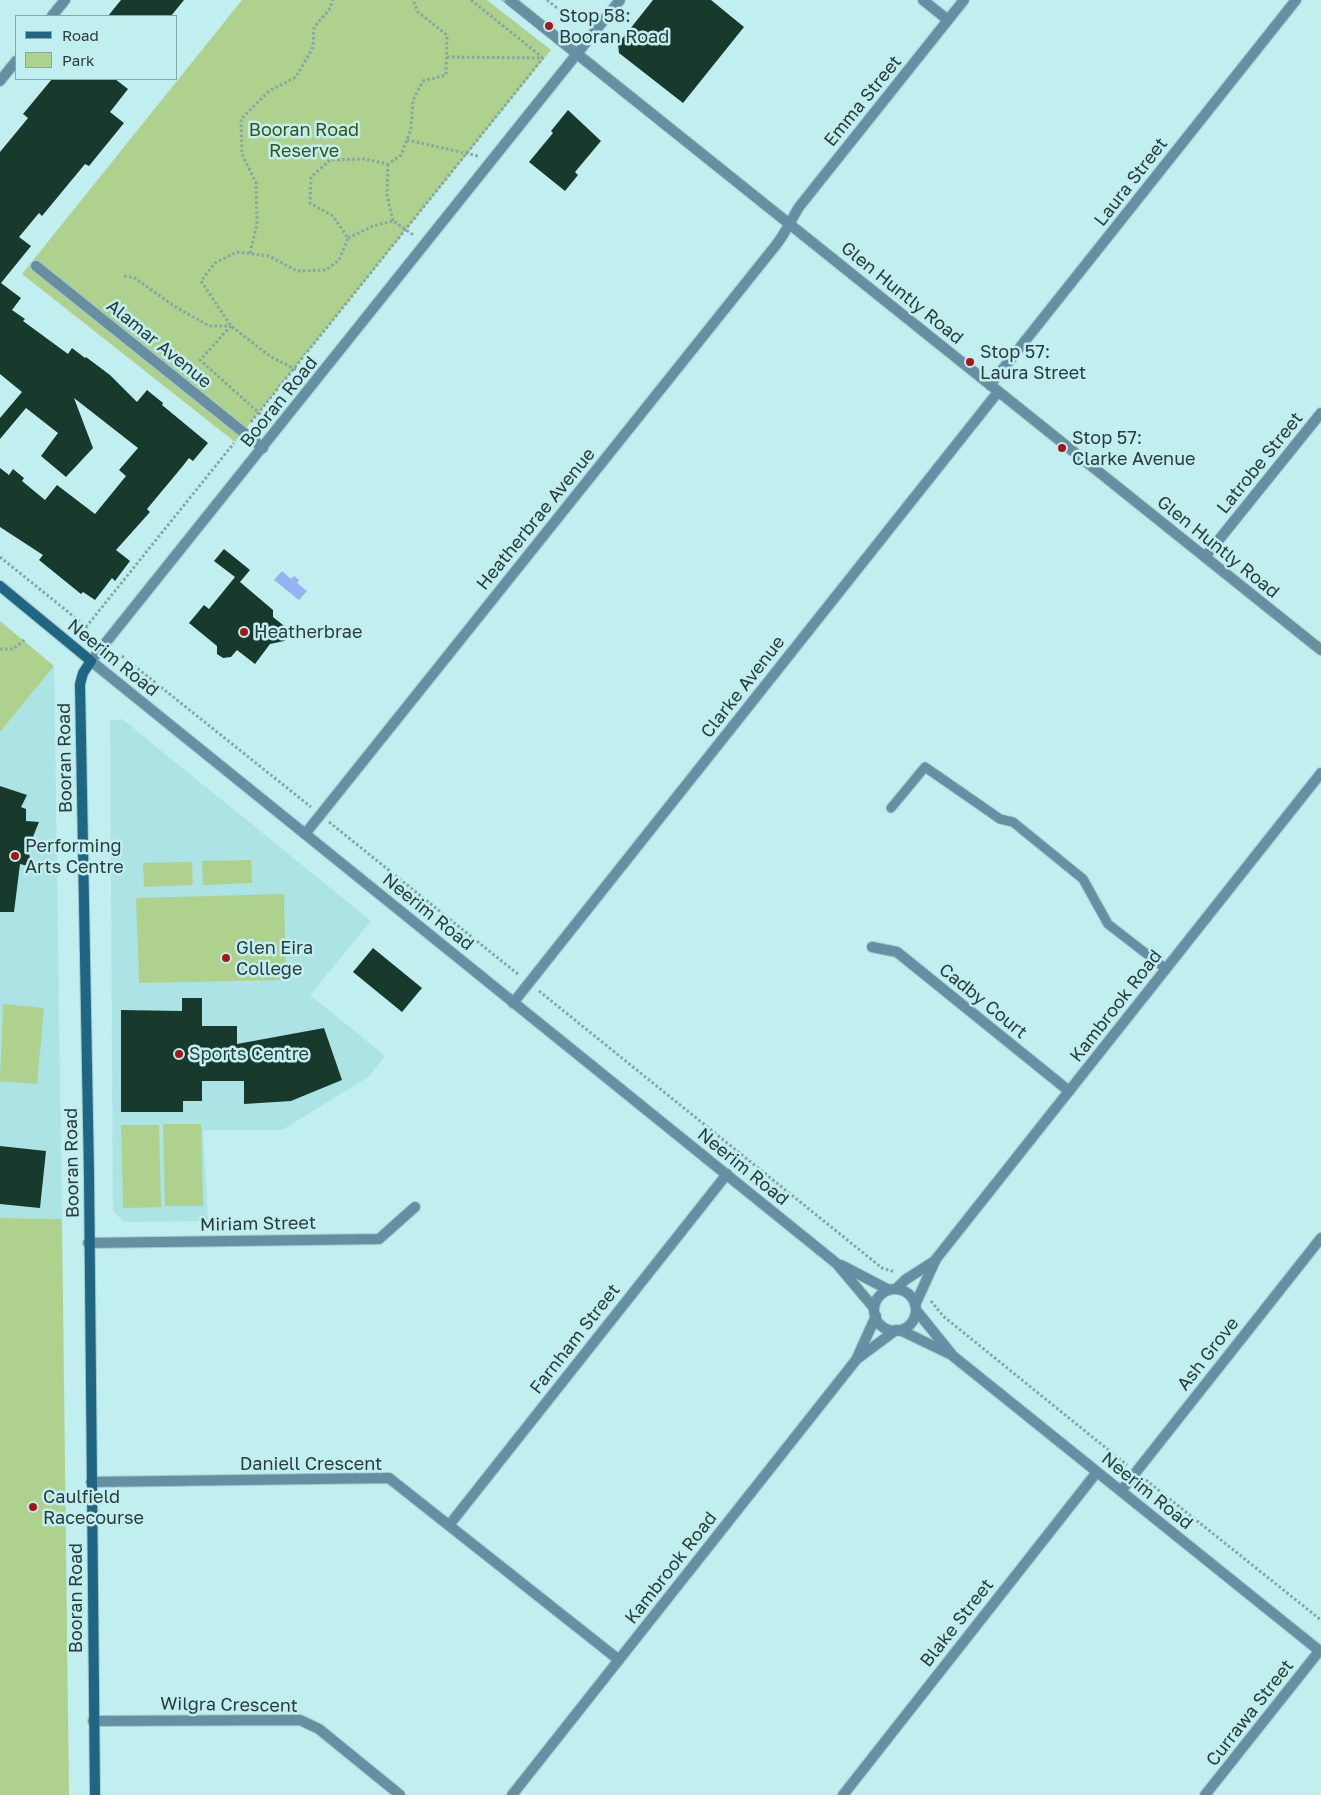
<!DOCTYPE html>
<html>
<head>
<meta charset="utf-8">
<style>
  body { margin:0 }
  #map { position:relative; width:1321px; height:1795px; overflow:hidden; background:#c1eeef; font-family:"Golos Text",sans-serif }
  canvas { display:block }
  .legend { position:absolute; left:15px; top:15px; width:162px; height:65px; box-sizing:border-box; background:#c1eeef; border:1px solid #85a7a8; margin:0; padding:6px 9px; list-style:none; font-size:15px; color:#2a3c3d }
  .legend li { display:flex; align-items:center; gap:10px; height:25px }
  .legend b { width:25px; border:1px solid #85a7a8 }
</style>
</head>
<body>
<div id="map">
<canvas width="1321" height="1795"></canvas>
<ul class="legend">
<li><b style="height:6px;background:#1f6584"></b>Road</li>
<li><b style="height:14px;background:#afd18e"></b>Park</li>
</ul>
</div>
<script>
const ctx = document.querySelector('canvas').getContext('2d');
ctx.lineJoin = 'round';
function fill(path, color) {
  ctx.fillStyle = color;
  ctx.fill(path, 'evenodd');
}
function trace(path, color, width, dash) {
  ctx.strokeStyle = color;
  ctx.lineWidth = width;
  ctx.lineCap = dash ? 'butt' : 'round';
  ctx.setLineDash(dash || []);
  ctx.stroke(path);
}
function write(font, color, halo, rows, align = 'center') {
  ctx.font = font + ' "Golos Text",sans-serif';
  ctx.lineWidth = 5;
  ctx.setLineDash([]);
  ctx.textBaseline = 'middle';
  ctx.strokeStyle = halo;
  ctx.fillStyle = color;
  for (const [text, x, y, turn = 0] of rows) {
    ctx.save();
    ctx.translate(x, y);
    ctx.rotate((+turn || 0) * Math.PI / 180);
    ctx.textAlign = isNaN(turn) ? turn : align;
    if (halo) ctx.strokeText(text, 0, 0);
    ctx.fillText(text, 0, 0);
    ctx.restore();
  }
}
fill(new Path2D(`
  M54,666l8,553 -62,-1v-486z
  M122,719l249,202 -61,74 75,61 -17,21 -86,53h-79l5,91 -84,1 -11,-11 -3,-490z`), '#ace3e4');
fill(new Path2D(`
  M242,0h245l64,50 -316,392 -213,-168z
  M0,621l54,45 -54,66z
  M251,860l1,23 -49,2 -1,-24z
  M192,862l1,23 -49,2 -1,-24z
  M284,894l2,86 -147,3 -3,-85z
  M3,1004l41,4 -7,76 -37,-3z
  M163,1124h38l2,82h-38z
  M121,1125h38l2,82 -38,1z
  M0,1218l62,1 7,576h-69z`), '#afd18e');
fill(new Path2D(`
  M282,571l9,8 3,-3 5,4 -2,3 10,8 -8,9 -25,-20z`), '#95b2f2');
fill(new Path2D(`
  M121,0h63l-13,16h-63z
  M653,0h58l33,27 -61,76 -64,-50 -1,-9z
  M52,79h63l13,10 -18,23 14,11 -35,43 -4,-2 -43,52 -3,-3 -20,24 12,9 -30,37 20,15 -9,12 13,9 -2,2 45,33 4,-6 13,10 1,-1 24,18 27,27 10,-12 16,13 -1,2 46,38 -15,18 -4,-3 -7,9 -35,42 3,3 -34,38 14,11 -15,20 -3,-3 -17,22 -12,-8 -2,2 -42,-34 4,-5 -43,-28v-59l9,7 4,-6 11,9 -2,3 23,19 12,-15 38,29 31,-38 -7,-6 19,-22 -64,-50 19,50 -27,29 -25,-21 17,-23 -32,-25 -26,31v-21l22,-26 -22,-18v-222l28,-34 -5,-4z
  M568,110l33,31 -26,31 3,3 -13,16 -36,-29 24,-29 -2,-2z
  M224,549l26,21 -10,12 33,28v7l15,12v7l-4,5 -14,3 -15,20 -18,-14 -6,7 -8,1 -6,-4v-8l-28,-23 15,-18 5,4 26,-32 -21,-16z
  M0,786l27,9 -6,12 5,2v12l13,1 -11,27 4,18 -12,-3 -6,48h-14z
  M373,948l49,40 -20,24 -49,-40z
  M182,998h20v28h35v18l87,-16 18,52 -51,21 -47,3v-23h-42v20h-19v11h-62v-102l61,1z
  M0,1146l46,5 -6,57 -40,-4z`), '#173a2c');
const service = new Path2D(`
  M891,808l34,-41 75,52 13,3 70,57 25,45 58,45`);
const minor = new Path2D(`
  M923,0l25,20
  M52,16l13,-16
  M0,81l16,-20
  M36,266l227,182
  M990,385l306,-385
  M1205,557l116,-144
  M305,834l471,-589c10,-13 15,-25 23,-38l165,-207
  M872,947l25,5 172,139
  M513,1003l485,-611
  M88,1243l291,-4 36,-32
  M91,1482l298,-4 230,182
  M1121,1491l200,-253
  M450,1524l277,-350
  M93,1721l207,-1 19,9 81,66
  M843,1795l254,-323
  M1205,1795l115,-145`);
const tertiary = new Path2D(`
  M510,0l811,650
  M620,0l-529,661 745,602 38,45
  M841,1265l48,25
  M896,1289l9,-9 31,-20
  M874 1310a21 21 0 1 1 42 0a21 21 0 1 1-42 0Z
  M915,1305l21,-46 385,-486
  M916,1310l37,46 368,296
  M900,1330l50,24
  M857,1359l39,-29
  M512,1795l344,-435 20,-44`);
const secondary = new Path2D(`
  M0,586l91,75 -8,12 -3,11 9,491 6,620`);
trace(service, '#a3cacb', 11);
trace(minor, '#a3cacb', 12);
trace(tertiary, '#a3cacb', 12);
trace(secondary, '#a3cacb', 12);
trace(new Path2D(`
  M471,0l71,57
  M547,0l25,20
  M447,57l96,1
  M407,140l71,16
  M388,164l-1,31 6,26
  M348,238l25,-12 20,-5 22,15
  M250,253l7,-29 -1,-41 -14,-29 -1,-35 28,-28 27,-14 17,-30 1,-20 15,-17 4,-10
  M124,276l11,2 39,28 35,20h21
  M231,326l-31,34 68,61
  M305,374l-34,-17 -40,-31 -30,-45 14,-18 22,-11 32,4 28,15 29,-1 13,-10 9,-22 -15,-22 -23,-13 1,-26 19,-17 33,-1 25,5 13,-9 10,-26 2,-29 10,-19 23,-6 1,-40 -29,-23 -5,-12
  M251,422l292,-364
  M0,557l88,71
  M86,627l148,-184
  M0,649h13l13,-10
  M122,656l189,151
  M329,822l190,153
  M539,991l343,277 13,4
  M931,1301l12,15 184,149
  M1146,1480l175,140`), '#84a6a7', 3, [2.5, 2.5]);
trace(service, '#668fa4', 9);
trace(minor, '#668fa4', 10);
trace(tertiary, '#668fa4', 10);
trace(secondary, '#1f6584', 10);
trace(new Path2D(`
  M502,0l819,655
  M517,0l804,644`), '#739293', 1);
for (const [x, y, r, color] of [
  [549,26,5,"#a81513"],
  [970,362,5,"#a81513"],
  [1062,448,5,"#a81513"],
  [244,632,5,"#a81513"],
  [15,856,5,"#a81513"],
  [226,958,5,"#a81513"],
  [179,1054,5,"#a81513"],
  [33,1507,5,"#a81513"]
]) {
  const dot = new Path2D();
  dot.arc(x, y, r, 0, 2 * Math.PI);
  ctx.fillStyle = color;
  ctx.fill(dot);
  trace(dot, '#c1eeef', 2);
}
write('18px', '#2a3c3d', '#c1eeef', [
  ["Stop 58:",559,16],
  ["Booran Road",559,37],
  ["Stop 57:",980,352],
  ["Laura Street",980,373],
  ["Stop 57:",1072,438],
  ["Clarke Avenue",1072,459],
  ["Heatherbrae",254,632],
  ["Performing",25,846],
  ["Arts Centre",25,867],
  ["Glen Eira",236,948],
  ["College",236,969],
  ["Sports Centre",189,1054],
  ["Caulfield",43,1497],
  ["Racecourse",43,1518]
], 'left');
write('18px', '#2a3c3d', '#c1eeef', [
  ["Emma Street",863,101,-51],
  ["Laura Street",1131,182,-52],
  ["Glen Huntly Road",902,293,39],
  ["Alamar Avenue",159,344,39],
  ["Booran Road",279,402,-51],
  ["Latrobe Street",1260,463,-51],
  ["Heatherbrae Avenue",536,519,-51],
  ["Glen Huntly Road",1218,547,39],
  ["Neerim Road",113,658,39],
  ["Clarke Avenue",743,687,-52],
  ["Booran Road",65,758,-91],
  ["Neerim Road",428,912,39],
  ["Cadby Court",983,1001,39],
  ["Kambrook Road",1116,1006,-52],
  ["Booran Road",72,1163,-91],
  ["Neerim Road",743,1167,39],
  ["Miriam Street",258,1224,-1],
  ["Farnham Street",575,1339,-52],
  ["Ash Grove",1208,1354,-52],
  ["Daniell Crescent",311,1464],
  ["Neerim Road",1147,1491,39],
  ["Kambrook Road",671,1568,-52],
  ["Booran Road",76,1598,-90],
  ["Blake Street",957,1623,-52],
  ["Wilgra Crescent",229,1705,1],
  ["Currawa Street",1250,1713,-52]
]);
write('18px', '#385216', '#c1eeef', [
  ["Booran Road",304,130],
  ["Reserve",304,151]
]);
</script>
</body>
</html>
